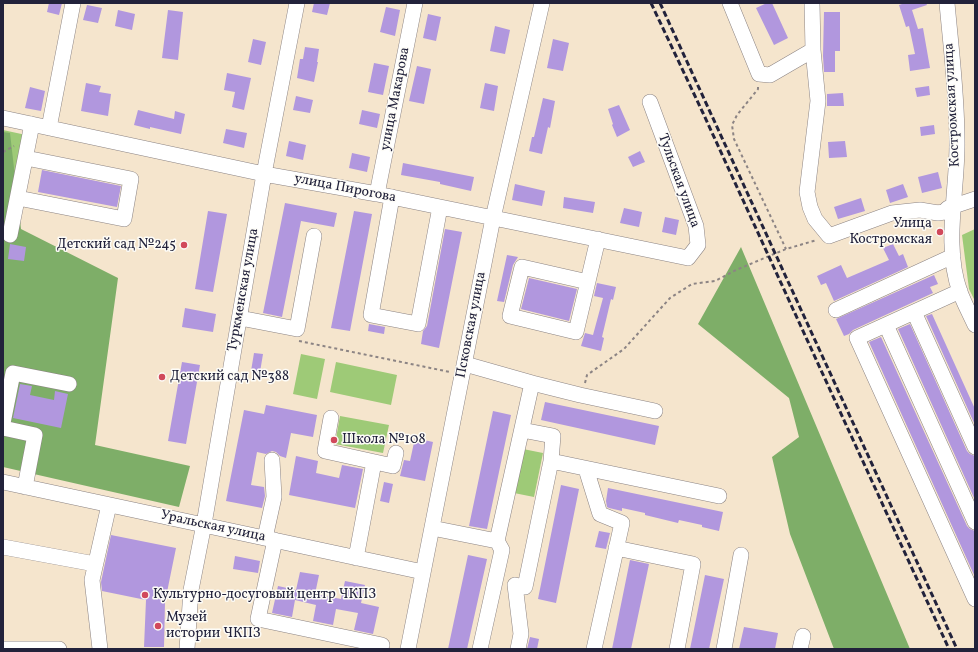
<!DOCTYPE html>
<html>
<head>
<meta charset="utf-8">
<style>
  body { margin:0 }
  #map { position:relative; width:978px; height:652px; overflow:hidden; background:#f5e5cd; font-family:Vollkorn,serif }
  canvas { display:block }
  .frame { position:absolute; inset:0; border:4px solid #22223b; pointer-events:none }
</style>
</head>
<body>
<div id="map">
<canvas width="978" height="652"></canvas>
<div class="frame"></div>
</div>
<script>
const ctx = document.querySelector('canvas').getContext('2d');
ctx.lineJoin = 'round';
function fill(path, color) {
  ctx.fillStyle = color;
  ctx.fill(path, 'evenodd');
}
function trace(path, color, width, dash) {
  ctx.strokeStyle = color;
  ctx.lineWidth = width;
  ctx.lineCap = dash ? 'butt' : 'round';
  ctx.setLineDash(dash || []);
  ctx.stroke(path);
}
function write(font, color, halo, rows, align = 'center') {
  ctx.font = font + ' Vollkorn,serif';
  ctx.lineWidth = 3;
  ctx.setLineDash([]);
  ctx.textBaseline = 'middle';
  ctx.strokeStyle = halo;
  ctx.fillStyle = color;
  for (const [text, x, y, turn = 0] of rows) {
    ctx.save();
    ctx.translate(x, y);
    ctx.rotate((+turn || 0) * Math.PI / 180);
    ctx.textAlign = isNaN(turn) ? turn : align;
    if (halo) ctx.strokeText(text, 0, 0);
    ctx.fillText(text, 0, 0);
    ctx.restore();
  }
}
fill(new Path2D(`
  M3,130l23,5 -23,111z
  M975,229v72l-6,-12 -7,-54z
  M301,354l24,5 -8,40 -24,-5z
  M336,362l61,13 -6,30 -61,-13z
  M340,416l49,9 -6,28 -48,-9z
  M518,448l25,5 -9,44 -25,-5z`), '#9eca77');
fill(new Path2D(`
  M3,132l7,1 11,96 97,49 -23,167 95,21 -11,41 -176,-40z
  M741,247l169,402h-76l-44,-115 -18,-77 27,-20 -10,-39 -91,-74z`), '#7eae68');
fill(new Path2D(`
  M49,3h13l-3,12 -12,-3z
  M314,3h16l-3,12 -15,-3z
  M767,3h5l16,35 -14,7 -18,-37z
  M905,3h21l1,2 -15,5 6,19 5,-1 7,40 -20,3 -2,-16 7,-1 -6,-28 -3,1 -7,-22z
  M87,5l15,3 -4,15 -15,-3z
  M386,7l14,3 -5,26 -15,-4z
  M118,10l17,4 -3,16 -17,-4z
  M168,10l15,2 -5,48 -16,-2z
  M824,12h16v39h-5v21h-11l-1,-16z
  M428,14l13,3 -5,24 -13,-3z
  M495,26l15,4 -5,24 -15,-3z
  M253,39l13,3 -5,23 -13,-3z
  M553,39l16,4 -6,28 -16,-3z
  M305,47l14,2 -2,13h1l-4,20 -17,-4 3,-19h3z
  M374,63l15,3 -6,29 -15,-3z
  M417,66l14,3 -7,35 -15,-3z
  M227,73l24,5 -7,32 -12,-3 3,-15 -11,-2z
  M86,83l15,3 -2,6 12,2 -3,22 -27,-5z
  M485,83l13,3 -4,25 -14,-3z
  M929,86l1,9 -13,2 -2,-9z
  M30,87l15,4 -4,20 -16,-3z
  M843,93l1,13h-17v-12z
  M296,96l17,4 -3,13 -17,-3z
  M543,98l12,3 -5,27 -2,-1 -6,27 -13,-3 3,-14h2z
  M619,105l11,25 -13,7 -5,-12 1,-1 -5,-15z
  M138,110l36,9 1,-8 10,3 -4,20 -31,-7v2l-16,-4z
  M362,110l18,4 -3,14 -18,-4z
  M934,125l1,9 -14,2 -1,-9z
  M226,129l21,4 -3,15 -21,-5z
  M289,141l17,4 -3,15 -17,-4z
  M845,141l2,16 -18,1 -1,-16z
  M640,151l5,11 -12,5 -5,-10z
  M352,153l18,4 -3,15 -18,-4z
  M403,163l71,14 -3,14 -31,-7v-2l-39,-7z
  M42,170l79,16 -4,21 -79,-15z
  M938,172l4,16 -20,5 -4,-16z
  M515,184l30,7 -3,15 -30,-6z
  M903,184l5,13 -18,6 -4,-13z
  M564,197l31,5 -2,11 -30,-5z
  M861,198l4,13 -27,8 -4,-12z
  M285,203l52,10 -3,14 -33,-6 -19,96 -19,-4z
  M624,208l18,4 -3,15 -19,-4z
  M208,211l19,3 -14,78 -18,-3z
  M354,211l18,3 -22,117 -19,-3z
  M665,217l14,3 -3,15 -14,-3z
  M445,229l17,3 -23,116 -18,-4 2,-13 4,-5z
  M10,244l16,3 -2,14 -16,-2z
  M893,244l6,12 4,-2 5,13 -74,34 -8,-18 -5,2 -4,-9 24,-11 6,13 42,-18 -6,-12z
  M507,255l11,2 -5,8 -9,37 -7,-1z
  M934,275l4,9 -8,3 3,6 -80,37 -4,4 -5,2 -8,-17z
  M529,278l48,11 -8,32 -48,-12z
  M597,283l19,4 -3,13 -2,-1 -9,38 2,1 -3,13 -20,-5 4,-13 8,2 10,-37 -9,-2z
  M185,308l31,6 -3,18 -31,-5z
  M932,314l43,95v16l-49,-109z
  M369,324l16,3 -1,7 -16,-3z
  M910,324l57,127 3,3 5,2v44l-77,-171z
  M881,337l86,189 3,3 5,2v46l-106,-235z
  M254,353l9,1 -3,18 -9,-1z
  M182,362l18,3 -14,79 -18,-3z
  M20,384l12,2 -2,9 24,5 1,-9 13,3 -7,34 -48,-10z
  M545,402l114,24 -4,19 -114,-25z
  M266,405l51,10 -4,22 -22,-4 -5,25 -6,-2 -4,-4 -4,-1 -6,3 -9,-2 -6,33 13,2 1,9 -3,12 -36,-7 18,-91 20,4z
  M493,411l18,4 -24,114 -18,-3z
  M415,438l18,4 -8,39 -25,-5 4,-16 6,1z
  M296,456l22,5 -2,12 23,5 3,-13 21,4 -8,39 -66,-13z
  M384,482l9,2 -4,19 -9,-2z
  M561,485l18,4 -23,114 -18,-4z
  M608,488l115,24 -4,19 -17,-4v-2l-23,-5 -1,3 -33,-8v-2l-23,-5v3l-13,-3 -2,-1 -1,-6z
  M599,531l11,2 -4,16 -11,-2z
  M111,535l65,13 -11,54 -1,45h-20l2,-47 -44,-9 -1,-9z
  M468,555l19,4 -20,90h-19z
  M235,556l25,5 -2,12 -25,-4z
  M630,560l19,4 -18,85h-19z
  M300,572l19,3 -4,19 26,5 4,-18 20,4 -4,18 18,4 -6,27 -19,-4 4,-17 -22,-4 -3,16 -20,-4 3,-16 -21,-5 -3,17 -20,-4 6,-27 18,4z
  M705,575l19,4 -15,70h-19z
  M744,627l34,6 -3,16h-36z
  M530,637l9,2 -2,10h-10z`), '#b197de');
const minor = new Path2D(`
  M730,3l29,71 11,1 43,-25
  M812,3l1,47 5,51 -11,91 3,15 5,12 14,17 63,-23 28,-3 18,3 6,-1 4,-4 27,-9
  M947,3c4,45 10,91 10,137 1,49 -14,105 3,152 4,11 10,22 15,33
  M3,118l261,56 113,20 311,64 10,-13 -2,-19 -46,-124
  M49,128l24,-125
  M377,194l38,-191
  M392,197l-21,118 47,9 22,-117
  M18,198l106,21 7,-40 -105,-21
  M10,235l22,-111
  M588,282l-66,-15 -12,49 66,16 22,-93
  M960,291l-103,47 118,261
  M836,310l117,-54
  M914,312l61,135
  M240,318l57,11 17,-93
  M886,325l89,197
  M465,364l67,19 48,12 75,16
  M331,418l-6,33 68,15 3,-13
  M3,423l10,-50 56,11
  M3,428l32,7 -10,52
  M551,461l168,35
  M586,469l14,45 22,9 -28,126
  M3,482l420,90
  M432,528l65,13
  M265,538l9,-41 -2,-37
  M275,540l-17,79 124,26
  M3,547l92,17
  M616,548l77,16 -16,85
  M356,558l18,-96
  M3,649h56
  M100,649l-8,-69 17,-75
  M187,649l4,-59 13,-66 60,-350 33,-171
  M408,649l85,-431 49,-215
  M480,649l22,-99 -5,-9 35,-158
  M518,649l3,-15 -6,-49 10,2 26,-126 2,-25 -31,-6
  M724,649l17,-94
  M800,649l3,-13`);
trace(minor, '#8c8484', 16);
trace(new Path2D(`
  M758,87v2l-21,26 -5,10 2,14 52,110
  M3,152l11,-6
  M299,341l151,31
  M585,383l2,-8 37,-26 46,-51 22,-14 23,-3 21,-11 50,-21 31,-9`), '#8c8484', 2, [3, 3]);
trace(minor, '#fff', 15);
trace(new Path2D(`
  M651,3l52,110 246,536
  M660,3l297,646`), '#22223b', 3, [6, 3]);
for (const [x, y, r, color] of [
  [940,232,4,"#d1495b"],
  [184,245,4,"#d1495b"],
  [162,377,4,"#d1495b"],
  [334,440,4,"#d1495b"],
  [145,595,4,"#d1495b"],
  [158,626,4,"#d1495b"]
]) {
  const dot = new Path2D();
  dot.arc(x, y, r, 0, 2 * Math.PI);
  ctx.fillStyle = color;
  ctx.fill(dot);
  trace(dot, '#fdfcf7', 1.5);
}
write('14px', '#22223b', '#fdfcf7', [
  ["улица Макарова",396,99,-79],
  ["Костромская улица",953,105,-93],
  ["Тульская улица",678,181,70],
  ["улица Пирогова",345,189,11],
  ["Туркменская улица",244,290,-80],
  ["Псковская улица",472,325,-79],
  ["Уральская улица",213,527,12]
]);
write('14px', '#22223b', '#fdfcf7', [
  ["Улица",932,224,"right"],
  ["Костромская",932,240,"right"],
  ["Детский сад №245",176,245,"right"],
  ["Детский сад №388",170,377],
  ["Школа №108",342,440],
  ["Культурно-досуговый центр ЧКПЗ",153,595],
  ["Музей",166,618],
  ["истории ЧКПЗ",166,634]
], 'left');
</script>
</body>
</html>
